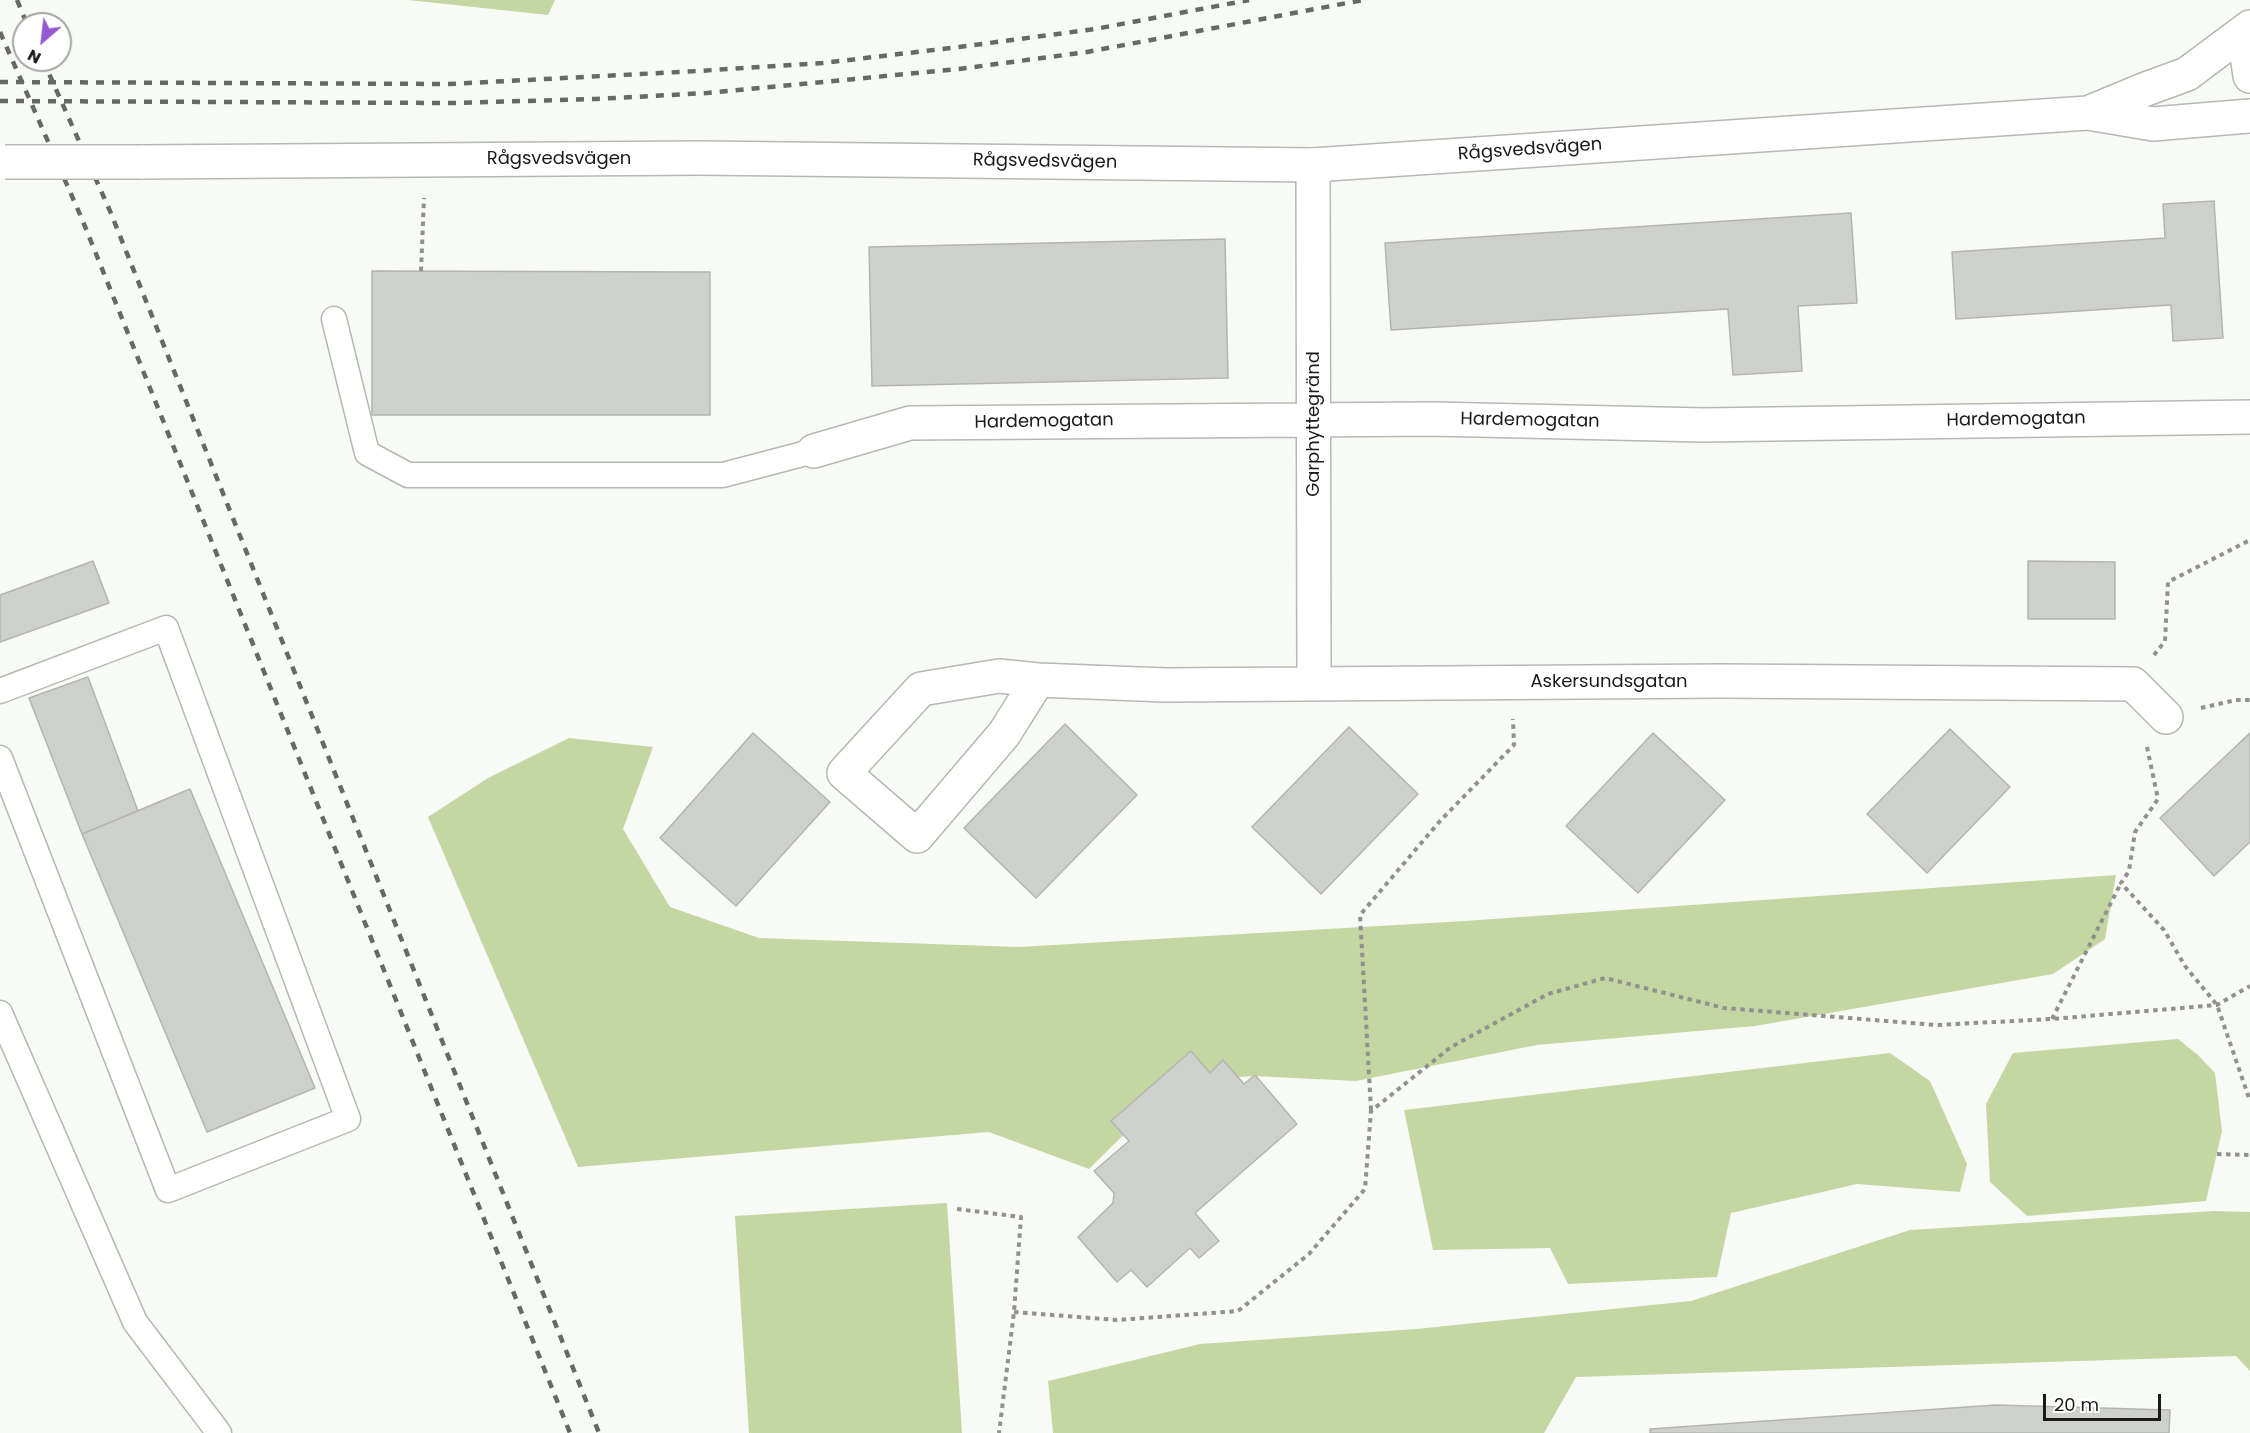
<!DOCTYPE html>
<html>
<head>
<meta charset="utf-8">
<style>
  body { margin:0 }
  #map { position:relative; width:2250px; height:1433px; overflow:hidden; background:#f8faf5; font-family:Poppins,sans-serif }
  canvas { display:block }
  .north { position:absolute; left:12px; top:12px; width:60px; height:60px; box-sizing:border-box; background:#fff; border:2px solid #a3a4a3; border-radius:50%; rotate:208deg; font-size:16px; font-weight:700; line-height:24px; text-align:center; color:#1a1b19 }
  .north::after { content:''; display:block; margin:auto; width:21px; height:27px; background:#945ad1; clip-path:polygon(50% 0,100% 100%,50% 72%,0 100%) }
  .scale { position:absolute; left:2043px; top:1394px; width:118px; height:27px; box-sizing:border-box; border:3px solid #1a1b19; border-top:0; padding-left:8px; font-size:18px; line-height:21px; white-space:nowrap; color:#1a1b19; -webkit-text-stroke:4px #fff; paint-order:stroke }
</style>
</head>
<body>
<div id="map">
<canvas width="2250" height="1433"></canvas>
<div class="north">N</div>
<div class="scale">20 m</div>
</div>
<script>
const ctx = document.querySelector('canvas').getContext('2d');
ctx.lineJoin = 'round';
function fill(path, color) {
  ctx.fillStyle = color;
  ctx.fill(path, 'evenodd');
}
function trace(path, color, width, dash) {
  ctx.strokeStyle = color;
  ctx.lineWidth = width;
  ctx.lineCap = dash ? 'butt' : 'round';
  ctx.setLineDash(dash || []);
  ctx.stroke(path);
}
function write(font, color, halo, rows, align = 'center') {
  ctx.font = font + ' Poppins,sans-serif';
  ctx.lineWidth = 6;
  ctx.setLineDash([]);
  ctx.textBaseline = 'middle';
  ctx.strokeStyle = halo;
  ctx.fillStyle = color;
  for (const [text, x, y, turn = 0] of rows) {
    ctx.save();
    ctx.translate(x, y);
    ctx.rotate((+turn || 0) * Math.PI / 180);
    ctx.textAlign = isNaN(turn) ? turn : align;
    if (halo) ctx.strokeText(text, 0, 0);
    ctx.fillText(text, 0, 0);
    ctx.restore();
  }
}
fill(new Path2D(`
  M408,0h147l-7,15z
  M569,738l84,9 -30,82 47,78 89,31 260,9 446,-26 651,-46 -11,64 -52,35 -298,52 -218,19 -181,36 -103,-5 -75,5 -89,88 -100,-37 -411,35 -150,-350 60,-39z
  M2178,1039l20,16 17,18 7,58 -16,70 -179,15 -37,-34 -4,-78 27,-51z
  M1890,1053l40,28 37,83 -7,28 -103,-8 -126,29 -14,64 -149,7 -18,-36 -117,2 -29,-140z
  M947,1203l15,230h-213l-14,-217z
  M2214,1211l36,1v159l-14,-15 -660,21 -32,56h-491l-5,-52 152,-37 216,-15 275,-28 219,-71z`), '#c4d7a3');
const building = new Path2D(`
  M2214,201l9,137 -50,3 -2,-36 -215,14 -4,-67 213,-14 -2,-34z
  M1851,213l6,90 -59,3 4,65 -69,4 -5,-66 -337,21 -6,-87z
  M1225,239l3,139 -356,8 -3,-139z
  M372,271l338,1v143h-338z
  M93,561l16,42 -109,39v-47z
  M2028,561l87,1v57h-87z
  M88,677l50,134 -56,23 -53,-136z
  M1065,724l72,71 -101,103 -72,-70z
  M1349,727l69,67 -97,100 -69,-67z
  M1950,729l60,58 -83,86 -60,-59z
  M753,733l77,69 -94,104 -76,-68z
  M1653,733l72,67 -87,93 -72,-67z
  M2250,733v109l-36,34 -54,-58z
  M190,789l125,299 -108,44 -125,-298z
  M1191,1051l19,22 13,-13 21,24 11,-9 42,49 -102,89 24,28 -20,17 -9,-10 -43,39 -16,-17 -14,12 -39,-45 35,-34 1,-10 -20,-22 35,-30 -18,-20z
  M1996,1405l174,5 -1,23h-519v-4z`);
fill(building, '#ced0cc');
trace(building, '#b4b5b1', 1.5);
const lane = new Path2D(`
  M334,319l33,134 41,22h315l91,-24
  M0,691l166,-63 182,491 -180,71 -168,-432
  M0,1013l135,309 84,111`);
const street = new Path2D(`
  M1313,165l1,518
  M814,451l96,-28 522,-4 272,6 546,-8
  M1038,680l-34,54 -87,102 -73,-63 77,-84 78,-13 39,4 127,5 556,-4 412,3 33,33`);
const secondary = new Path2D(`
  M2250,34l-4,14 4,28
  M2088,113l58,-24 41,-15 63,-47
  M141,162l559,-4 613,7 775,-52 65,11 97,-8`);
trace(lane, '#b6b8b4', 27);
trace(street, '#b6b8b4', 36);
trace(secondary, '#b6b8b4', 36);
trace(new Path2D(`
  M421,271l3,-73
  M2154,655l11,-14 3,-59 82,-42
  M2201,708l35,-8h14
  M2147,747l11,52 -23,33 -6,39 -8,12 43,47 21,36 32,39 33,96
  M2052,1019l69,-136
  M1371,1110l-11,-195 80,-94 74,-76 -1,-26
  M2217,1154l33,1
  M957,1209l64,8 -7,95 -15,121
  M1014,1312l103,8 121,-9 71,-57 56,-65 6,-78 80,-64 97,-53 57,-16 119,30 212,17 116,-6 165,-14 33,-19`), '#91928f', 4, [4.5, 4.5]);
trace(lane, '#fff', 24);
trace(street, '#fff', 33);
trace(secondary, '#fff', 33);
trace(new Path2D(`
  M17,0l10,24
  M0,32l82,187 488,1214
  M43,60l67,151 489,1222
  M0,82l449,2 249,-13 125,-8 136,-16 136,-18 154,-29
  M0,101l452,2 144,-4 111,-6 252,-24 128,-17 276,-52`), '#676966', 4.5, [8, 8]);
const secondaryBridge = new Path2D(`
  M5,162h136`);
trace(secondaryBridge, '#b6b8b4', 36, []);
trace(secondaryBridge, '#fff', 33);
write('18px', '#1a1b19', '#fff', [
  ["Rågsvedsvägen",1530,150,-4],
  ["Rågsvedsvägen",559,159],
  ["Rågsvedsvägen",1045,162,1],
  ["Hardemogatan",2016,420,-1],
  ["Hardemogatan",1530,421,1],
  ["Hardemogatan",1044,422,-1],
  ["Garphyttegränd",1314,424,-90],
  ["Askersundsgatan",1609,682]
]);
</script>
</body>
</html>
